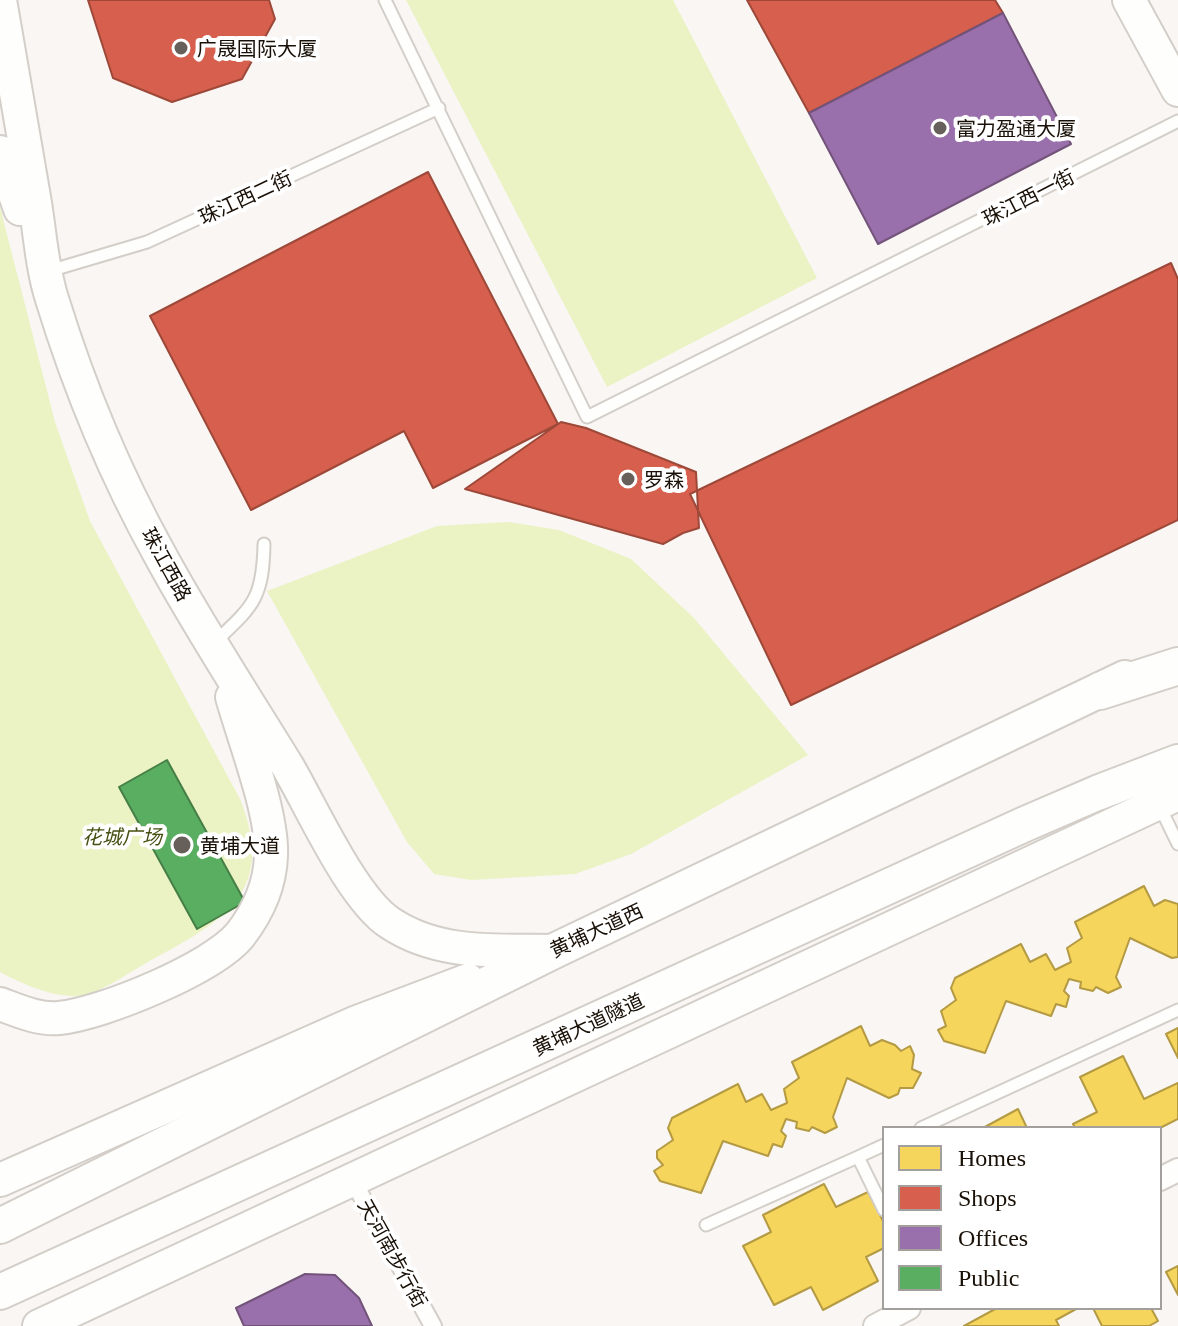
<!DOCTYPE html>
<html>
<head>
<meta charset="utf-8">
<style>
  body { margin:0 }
  #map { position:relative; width:1178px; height:1326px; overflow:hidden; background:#f9f6f4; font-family:Georgia,serif }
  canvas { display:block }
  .legend { position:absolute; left:882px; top:1126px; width:280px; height:184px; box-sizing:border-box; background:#fff; border:2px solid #a39f9c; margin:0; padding:10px 14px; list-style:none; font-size:24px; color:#191007 }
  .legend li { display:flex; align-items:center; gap:16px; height:40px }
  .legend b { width:40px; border:2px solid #a39f9c }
</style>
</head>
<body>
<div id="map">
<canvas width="1178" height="1326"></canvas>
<ul class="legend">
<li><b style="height:22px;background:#f6d55c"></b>Homes</li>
<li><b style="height:22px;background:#d6604d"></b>Shops</li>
<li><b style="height:22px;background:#9970ab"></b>Offices</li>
<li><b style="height:22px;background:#5aae61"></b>Public</li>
</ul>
</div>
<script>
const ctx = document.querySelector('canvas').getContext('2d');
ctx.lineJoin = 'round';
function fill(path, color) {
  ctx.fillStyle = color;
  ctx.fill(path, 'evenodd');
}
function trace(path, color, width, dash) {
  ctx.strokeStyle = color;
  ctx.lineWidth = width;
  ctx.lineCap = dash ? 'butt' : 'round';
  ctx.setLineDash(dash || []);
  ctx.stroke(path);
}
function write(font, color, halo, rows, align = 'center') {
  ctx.font = font + ' Georgia,"Noto Sans SC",serif';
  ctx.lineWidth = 8;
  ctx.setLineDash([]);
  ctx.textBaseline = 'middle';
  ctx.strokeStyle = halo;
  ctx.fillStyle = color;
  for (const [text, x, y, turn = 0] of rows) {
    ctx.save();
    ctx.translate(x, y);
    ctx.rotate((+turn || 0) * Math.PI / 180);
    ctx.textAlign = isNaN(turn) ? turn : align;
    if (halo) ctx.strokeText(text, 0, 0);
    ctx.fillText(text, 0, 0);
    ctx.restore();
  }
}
fill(new Path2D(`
  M406,0h267l144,278 -210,109z
  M0,207l55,215 35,99 150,278c38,95 -19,123 -92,163 -16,9 -44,28 -60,32 -27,8 -65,-10 -88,-22z
  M509,522l50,8 72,29 63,59 114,137 -177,99 -56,20 -104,6 -37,-6 -27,-32 -140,-251 170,-65z`), '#ebf3c4');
const homes = new Path2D(`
  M1144,886l10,20 11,-6 13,4v53l-6,1 -42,-20 -14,39 5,10 -13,6 -12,-6 -3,4 -13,-3 1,-6 -12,-3 -5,12 5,5 -3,11 -10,-3 -5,12 -45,-15 -21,52 -41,-12 -6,-11 8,-4 -5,-15 15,-11 -5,-12 4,-10 66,-34 9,18 16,-8 9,16 16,-8 -4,-14 15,-10 -7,-16z
  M861,1026l9,20 12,-6 13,5 6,6 9,-5 4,9 -2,14 9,4 -8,15h-13l-2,6 -9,4 -42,-20 -14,39 4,10 -12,6 -13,-6 -3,4 -13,-3 1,-6 -11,-3 -5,12 5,5 -4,11 -9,-3 -5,12 -45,-15 -22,52 -41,-12 -6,-10 9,-6 -6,-7v-7l16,-11 -5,-12 4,-10 66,-34 8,18 16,-8 9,16 16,-7 -3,-14 15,-11 -7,-16z
  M1178,1028v30l-12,-24z
  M1123,1056l21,43 34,-16v36l-18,9h-85l-2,-4 24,-12 -17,-35z
  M1018,1109l9,19h-44z
  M824,1184l12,23 32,-15 16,31v25l-18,9 12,24 -55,29 -12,-23 -37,18 -31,-59 28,-14 -8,-17z
  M1178,1266v29l-12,-23z
  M997,1308h81l-22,12 3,6h-95z
  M1093,1308h58l7,13 -9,5h-47z`);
fill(homes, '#f6d55c');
trace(homes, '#b49a42', 2);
const shops = new Path2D(`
  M88,0h181l6,19 -33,60 -70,23 -59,-24z
  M747,0h248l8,13 -194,100z
  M428,172l130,252 -125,64 -29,-57 -153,79 -101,-194z
  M1171,263l7,16v241l-387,185 -101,-211z
  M561,422l25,6 110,44 3,56 -16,5 -20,11 -198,-55z`);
fill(shops, '#d6604d');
trace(shops, '#9d4838', 2);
const offices = new Path2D(`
  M1003,13l68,131 -193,100 -69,-131z
  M305,1274l30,1 24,23 13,28h-128l-8,-18z`);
fill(offices, '#9970ab');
trace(offices, '#73537a', 2);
const public = new Path2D(`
  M167,760l78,142 -48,27 -78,-142z`);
fill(public, '#5aae61');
trace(public, '#467f46', 2);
const service = new Path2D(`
  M385,0l202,417 591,-296
  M49,271l98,-29 292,-134
  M215,642c38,-36 48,-43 49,-98
  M1159,805l19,39
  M921,1128l257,-118
  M884,1145l-26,12 26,53
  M706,1225l152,-68`);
const pedestrian = new Path2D(`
  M352,1179l81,147`);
const minor = new Path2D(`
  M1160,1179l18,-9
  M875,1326l34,-18`);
const secondary = new Path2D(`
  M0,0c12,68 23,136 35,203 5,31 7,65 17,96 27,88 63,175 108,256 39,72 85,142 128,212 24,41 64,131 102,156 50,33 107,27 164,28
  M1129,0l49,90
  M0,152l20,57
  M0,1004c19,7 39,16 59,14 43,-4 154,-50 181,-83 17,-22 30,-50 31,-79 2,-43 -27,-116 -39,-159
  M0,1180l357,-158 111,-42
  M39,1326l1139,-532`);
const primary = new Path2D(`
  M0,1226l554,-275 571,-273
  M0,1292l1025,-468 72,-31 81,-31`);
const trunk = new Path2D(`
  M1100,691l78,-25`);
trace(service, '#d4cec8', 15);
trace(pedestrian, '#d4cec8', 20);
trace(minor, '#d4cec8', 26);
trace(secondary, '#d4cec8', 36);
trace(primary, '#d4cec8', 38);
trace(trunk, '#d4cec8', 40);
trace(service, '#fefefd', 11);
trace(pedestrian, '#fefefd', 16);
trace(minor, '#fefefd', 22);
trace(secondary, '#fefefd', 32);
trace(primary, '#fefefd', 34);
trace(trunk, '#fefefd', 36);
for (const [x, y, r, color] of [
  [181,48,8,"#67605a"],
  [940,128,8,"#67605a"],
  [628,479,8,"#67605a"],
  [182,845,10,"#67605a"]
]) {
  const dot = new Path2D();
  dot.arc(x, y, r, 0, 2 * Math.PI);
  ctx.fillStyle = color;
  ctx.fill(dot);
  trace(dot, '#fff', 3);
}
write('20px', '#191007', '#fff', [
  ["广晟国际大厦",197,48],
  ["富力盈通大厦",956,128],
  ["罗森",644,479],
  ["黄埔大道",200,845]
], 'left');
write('20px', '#191007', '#fff', [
  ["珠江西二街",245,197,-25],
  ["珠江西一街",1028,197,-27],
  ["珠江西路",167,564,61],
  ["黄埔大道西",596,930,-25],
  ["黄埔大道隧道",588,1024,-25],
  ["天河南步行街",393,1253,61]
]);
write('italic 20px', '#465012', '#fff', [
  ["花城广场",122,836]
]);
</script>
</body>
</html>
